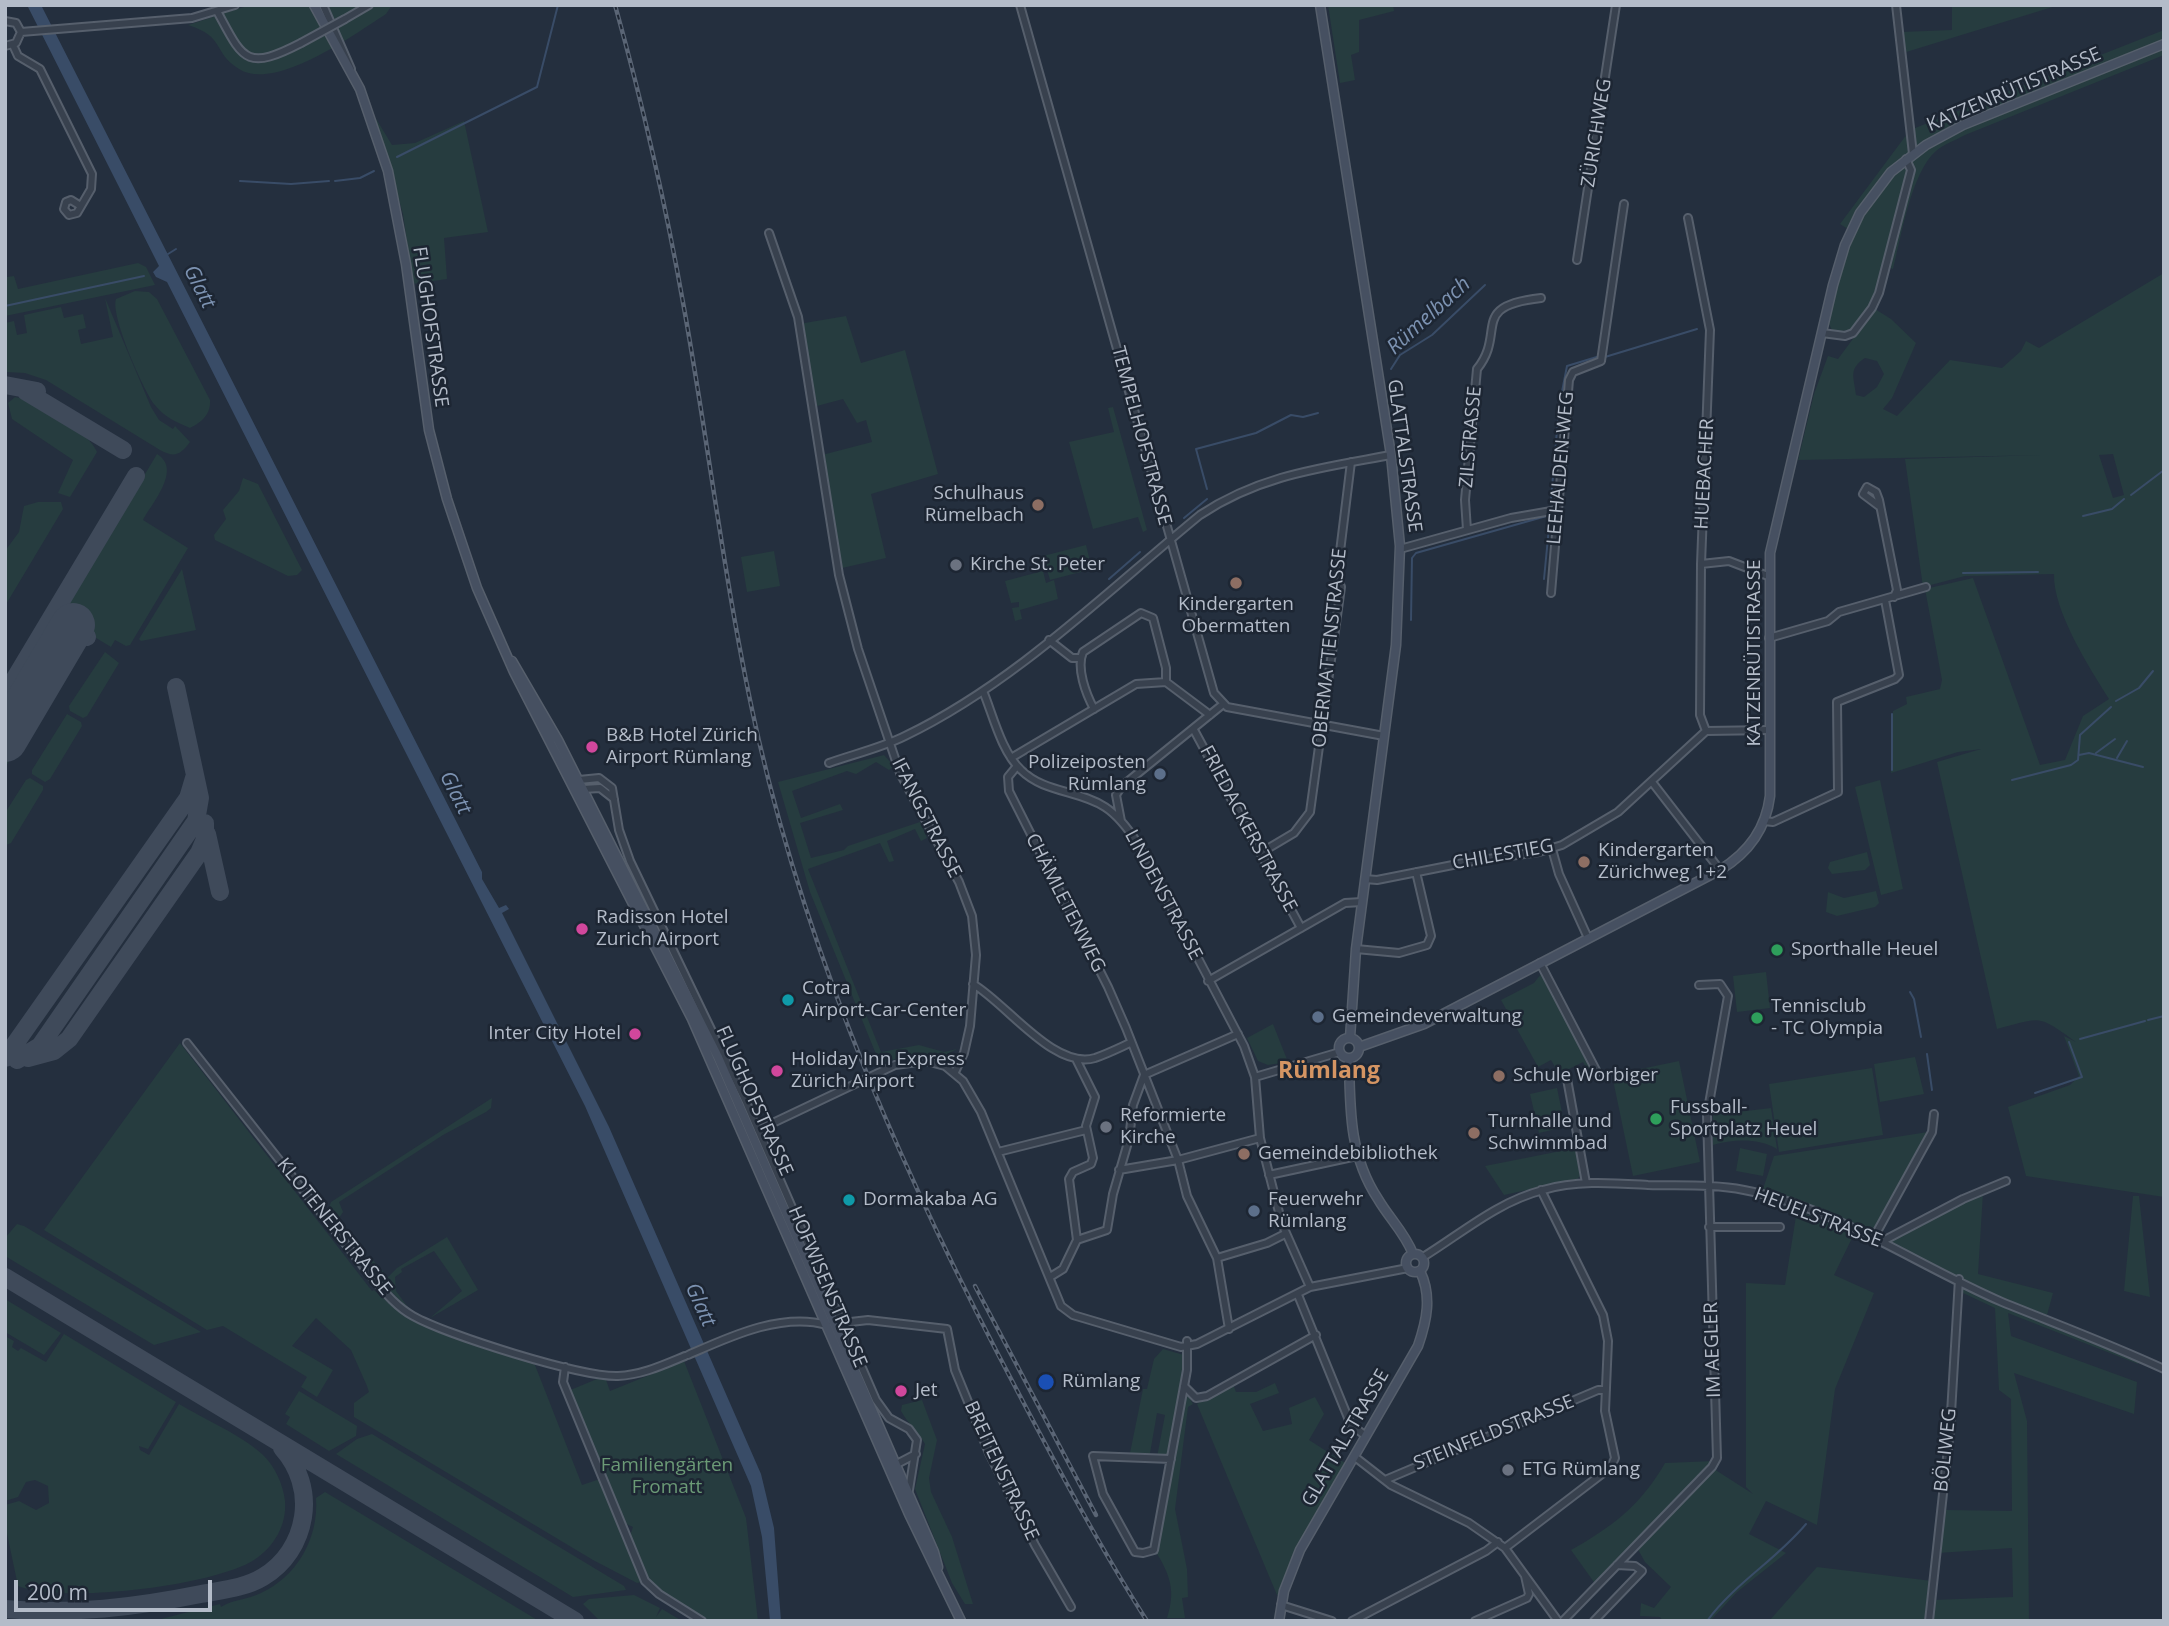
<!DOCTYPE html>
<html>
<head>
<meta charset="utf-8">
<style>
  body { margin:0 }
  #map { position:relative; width:2169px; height:1626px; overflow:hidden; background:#242f3e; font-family:"Open Sans",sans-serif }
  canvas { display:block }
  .frame { position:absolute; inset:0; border:7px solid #b4bcc9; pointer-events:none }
  .scale { position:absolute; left:14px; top:1580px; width:198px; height:32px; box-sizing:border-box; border:4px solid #b4bcc9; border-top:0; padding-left:9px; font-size:21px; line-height:24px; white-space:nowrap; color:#b4bcc9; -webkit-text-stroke:5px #1d2633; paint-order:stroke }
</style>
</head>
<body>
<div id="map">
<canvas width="2169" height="1626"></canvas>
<div class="frame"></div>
<div class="scale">200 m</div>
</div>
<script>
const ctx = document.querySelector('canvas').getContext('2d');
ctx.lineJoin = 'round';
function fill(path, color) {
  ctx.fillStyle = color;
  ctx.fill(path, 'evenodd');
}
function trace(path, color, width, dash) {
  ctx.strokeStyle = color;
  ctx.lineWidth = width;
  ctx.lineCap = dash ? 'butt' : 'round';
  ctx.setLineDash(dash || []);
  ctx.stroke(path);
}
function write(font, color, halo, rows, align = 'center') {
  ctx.font = font + ' "Open Sans",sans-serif';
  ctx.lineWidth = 5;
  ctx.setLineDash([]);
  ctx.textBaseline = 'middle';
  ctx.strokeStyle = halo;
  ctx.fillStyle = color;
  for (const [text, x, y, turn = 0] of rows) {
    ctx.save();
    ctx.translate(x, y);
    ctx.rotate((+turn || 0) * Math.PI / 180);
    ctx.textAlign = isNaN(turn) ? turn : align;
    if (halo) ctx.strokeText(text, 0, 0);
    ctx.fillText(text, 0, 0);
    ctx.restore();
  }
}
fill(new Path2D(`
  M250,5h142l-6,9c-31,20 -111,78 -147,55 -27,-17 -13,-32 -51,-44z
  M1328,5h65l1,6 -35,9v32l-8,3 4,25 -15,3z
  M1952,5h107l-156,48 -2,-21 51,-2z
  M2164,30v25l-199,80c-9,5 -21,9 -29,16 -25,22 -35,86 -43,118l-8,-3 -9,31 -21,32 -22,3 -5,-10 13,-54 13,-35 -14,-9 70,-94z
  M375,117l17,28 23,-2 49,-22 24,111 -44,6 3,41 -34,5 -10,-70z
  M138,263l8,4 9,18 -150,31 2,-39 7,-1 4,13z
  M2164,273v924l-138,-21 -18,-69 62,-22 9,-9 -15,-40 12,6c-39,-28 -34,-25 -79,-13l-60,-267 44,-13 -23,3 -67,21 2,-62 14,-7 -1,-7 34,-8 2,-9 -17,-91 48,-11 67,187 25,-5 18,-44 26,-17c-20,-32 -56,-88 -55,-125l-89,2 -42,11 -18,-128 139,-4 -246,5 16,-66 14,-38 10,3 37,-50 16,10 25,24 -24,55 -9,11 14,7 53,-56 52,8 19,-17 5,-10 13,7zM1865,358l12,3 7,13 -7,13 -13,10 -8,-2c-2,-18 -8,-26 9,-37zM2113,454l11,41 -11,3 -14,-43z
  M135,291l14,1 8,7 53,101c1,14 -8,22 -20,28 -14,-6 -26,-11 -36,-24 -11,-15 -44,-89 -38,-105z
  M105,298l46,109 8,13 14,9 2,-3 15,16c-10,13 -15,16 -30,8l-114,-70 -21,-7 -20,-1v-49l9,-2 3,14 10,-2 -3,-18 37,-8 3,11 19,-4 3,14 -8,2 3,14 32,-7z
  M846,316l15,47 44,-13 33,124 -67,20 15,64 -44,10 -20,-113 50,-13 -6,-22 -9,3 -14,-24 -30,8 -14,-83z
  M15,397c21,4 75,35 82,55l-27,45 -12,-4 15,-33 -61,-41 -4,-16z
  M1113,407l34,123 -4,2 -5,-15 -45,12 -24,-87 45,-10 -6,-24z
  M157,454c25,15 -4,48 -14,66l45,28 -58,97 -4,1 -11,-6 -4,7 -48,-29 -1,-5z
  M243,478l15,6 44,86 -5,5 -9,1 -73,-36 -1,-5 12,-16 -3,-9 16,-19z
  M38,502h23l2,7 -58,97v-55l14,-19 5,-26z
  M1086,545l6,24 -42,11 -7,-24z
  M774,551l6,35 -33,6 -6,-35z
  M182,569l14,61 -55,11 -2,-2z
  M1043,571l3,12 8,-3 4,19 -38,11 2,9 -7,2 -3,-13 7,-1v-5l-8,1 -6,-22z
  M59,625l7,4 -13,23 9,5 14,-22 6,5 -77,128v-53z
  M105,652l14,11 -32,53 -4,2 -13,-7 -1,-5z
  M67,714l14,8 1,4 -32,53 -5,3 -13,-8v-4z
  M884,755l10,11 -5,4 -13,-8 -20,12 -9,-3 -55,20 9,27 39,-14 3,6 -43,13 11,35 33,-8 4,-4 72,-24 7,16 -6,3 -6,-12 -28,12 7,20 -5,1 -9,-19 -72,26 73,183 38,-7 25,7 13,-3 -14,7 -32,-2 -31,10 -70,-172 -32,-110z
  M30,778l13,8v4l-32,53 -5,2 -1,-32 21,-33z
  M1880,780l23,109 -22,6 -26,-108z
  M1867,852l3,13 -5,5 -33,4 -4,-6 2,-6z
  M1876,891l3,12 -4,4 -38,9 -11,-4 2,-20 16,6z
  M1766,972l4,36 -33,4 -4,-36z
  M1541,974l50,95 -3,2 -5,-9 -24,12 -8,-14 -13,7 -37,-67 33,-17z
  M1273,1024l15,38 -20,3 -10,-4 -11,-23z
  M180,1043l192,248 2,-1c42,42 103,53 159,70l49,125 18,-6 42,103 -5,1 -44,-23 -239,-143v-14l15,-11 -2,-6 -16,-36 -35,-32 -24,28 41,24 -16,27 -16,-10 6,-10 -84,-51 -16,4 -163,-100z
  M1915,1057l9,37 -44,8 -6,-38z
  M1679,1061l21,101 -67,14 -21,-101z
  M1872,1068l11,67 -104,17 -10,-68z
  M1557,1088l8,39 -26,6 -9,-39z
  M492,1098l-1,10 -5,4 -43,23 -104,67 4,10 -8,12 -8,-11 4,-11z
  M1771,1108l6,41c-19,-11 -43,-10 -64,-4v-30z
  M1928,1132l-53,99 -112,-42 11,-33z
  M1576,1148l4,28 -3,3 -73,16 -19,-29z
  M1740,1148l27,6 -4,22 -27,-5z
  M1983,1193l-5,81 75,19 -6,22 -46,-17 -112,-56 3,-5z
  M2133,1196h6l11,101 -26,-6z
  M1797,1210l57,24 -20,41 40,18 -39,96 -18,136 -51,-24 -17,33 37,19 -49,39 -27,29h-47l-3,-4 -20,-1 1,-13 13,5 17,-21 -26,-25 -10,-18 -39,41 -25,-35c41,-23 70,-45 94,-87l49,-2v8l39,25 -7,-7v-204l39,2z
  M17,1224l7,2 177,106 -47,13 -149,-89v-18z
  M447,1237l31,53 -48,28 32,-27 -28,-40 -33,18 1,3 -7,5 1,14 14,19 -26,-25 -21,-26h9l16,18 9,-9z
  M1960,1283l178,77v4l-130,-51 3,23 126,46 -3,32 -120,-41 13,48 2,200h-98l2,-21 80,-3 -1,-49 -74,5zM1963,1293l32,15 4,82 12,9 1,112 -66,-1z
  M5,1299l56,34 -17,22 -39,-23z
  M64,1334l112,68 -28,47 -9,-3 1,4 9,5 30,-51c25,15 62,31 83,50 13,12 21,30 23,47 2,24 -11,46 -31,59 -41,26 -191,44 -236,26l-13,-62v-19l14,-4 17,9 13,-7 -1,-17 -13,-6 -9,2 -8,15 -13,4v-165l9,5 -2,6 6,4 3,-3 25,14z
  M1163,1349l21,6 1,14 -15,81 -6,7h-7l8,-42 -8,-2 -8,46 -20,-1 14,-69h4l7,-30z
  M684,1361l62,157 12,103h-50l-49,-29 -13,-14 -17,-39 4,-12 -13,-6 -52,-130 29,-12 9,1 4,11z
  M1275,1383l4,10 -29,11 13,27 29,-7 -3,-16 26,-11 9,17 -15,26 36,23 -37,63 -28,69h-3l-80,-191 36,-20 3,8h20z
  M299,1391l58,35 -1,10 -27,15 -43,-27 4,-7 -5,-3z
  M1186,1392l7,12 -5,3 -13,102 12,60 1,28 -6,1 3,20h-18c9,-27 3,-43 -11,-66z
  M922,1400l15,40 -8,38 2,14 21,45 21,67h-8l-13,-21 -37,-94 10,-45c-7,-13 -17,-20 -24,-33l1,-6z
  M372,1434l252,152 2,4 -53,7 -237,-143 21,-15z
  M325,1492l214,129h-386l67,-17 1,3c12,-8 26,-7 40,-14 35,-16 58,-54 55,-95z
  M1817,1567l115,14 -5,40h-158z
  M634,1595l26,13 -4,9 6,-8 20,12h-82l-17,-17 6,-5z`), '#263c3f');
fill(new Path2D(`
  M27,5h14l441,867v7l17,29 7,-3 3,4 -7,4 107,214 152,347 13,54 7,93h-11l-8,-84 -11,-51 -166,-380 -418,-824 -11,-5 -3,-5 6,-6z`), '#394c67');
trace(new Path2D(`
  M397,157l140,-70 21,-82
  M240,181l51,3 38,-3
  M335,181l25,-3 14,-7
  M168,254l8,-5
  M5,306l139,-30
  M1605,357l92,-28
  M1391,369l9,-14 32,-20 53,-50
  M1207,489l-11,-40 60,-16 35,-18 12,2 15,-4
  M2131,495l33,-25
  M1551,499l8,-92 8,-41 33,-10
  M2083,516l29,-7 12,-10
  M1184,518l23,-19
  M1963,573l75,-1
  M1109,579l31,-27
  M1544,579l6,-62
  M1411,620l1,-62 4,-5 134,-38
  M2116,701l23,-13 14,-17
  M1892,714v56
  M2096,753l19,-14
  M2079,755l10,-2 54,14
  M2117,758l10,-17
  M2012,780l59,-15 7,-5 2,-25 31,-28
  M1910,992l4,7 7,38
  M2148,1020l16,-4
  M2080,1039l65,-18
  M1927,1054l5,36
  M2035,1093l47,-16 -13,-35
  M1707,1621c28,-38 69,-61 99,-97`), '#394c67', 2);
trace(new Path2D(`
  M5,385l32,6
  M25,391l98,59
  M53,616l34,21
  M5,695l131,-219
  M207,834l13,58
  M5,1058l183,-260 6,-20
  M28,1058l26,-7 15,-12 130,-186 6,-14v-16
  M17,1060l23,-14 156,-225 4,-23 -24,-111
  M5,1277l570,344
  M5,1609c67,6 131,-2 196,-15 21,-4 44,-6 62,-17 22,-13 36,-35 40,-60 4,-25 -4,-50 -21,-69`), '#3f4a5a', 18);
trace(new Path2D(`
  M5,740l68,-115`), '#3f4a5a', 44);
const street = new Path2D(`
  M323,5l28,64
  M1020,5l194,688 13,14 157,29
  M1896,5l17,149
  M217,11c26,48 28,61 84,32
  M345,19l24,-14
  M5,21l11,2 5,9 -5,11 -11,3
  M21,32l171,-14 43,-13
  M13,45l5,11 22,13 52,105 -1,15 -14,24 -8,2 -5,-6 2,-7 5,-2 8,5
  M1688,218l22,112 -9,234 -1,151 6,16
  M769,233l29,84 41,258 19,74 42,124 59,109 13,34 4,39 -6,71 -6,27 -9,19
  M1577,260l39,-255
  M1822,333l23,3 8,-3 19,-25 7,-15 32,-123 -5,-11
  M1879,506l-16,-12 4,-7 9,5 3,8 18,90 -3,7
  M1467,530l-2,-30 12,-131c30,-37 -9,-63 64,-71
  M1400,549l111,-31 46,-8
  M1701,564l28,-3 39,15
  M1551,593l18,-213 4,-8 28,-11 23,-157
  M1769,638l59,-17 11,-9 87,-25
  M1049,640l23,18h8
  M983,691c10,24 18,60 38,79 23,23 58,20 84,37 14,9 24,23 33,37l106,202 11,31 5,61 22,86 28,63
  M1094,709c-8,-15 -18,-41 -11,-57l58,-39 12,5 13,50v14
  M1194,730l107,198
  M1011,758l125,-74 30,-2 44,33
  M829,763c25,-9 52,-15 76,-27 110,-53 201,-144 295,-221 60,-40 121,-47 191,-60
  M1017,766l-9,11 1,14 99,196 18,41 52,132 9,36 30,62 12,71
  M579,780l20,-2 13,10 7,42 11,31 116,241 130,298 13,18 20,11 8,11 -8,50
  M1652,782l68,88
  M583,789l17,-1 14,11
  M1121,821l-5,-26 5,-8 101,-82
  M1764,821l9,1 65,-30 -1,-90 58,-23 4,-4 -14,-75
  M1552,849l7,25 29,64
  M1262,852l32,-19 16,-21 31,-225 -4,-11 14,-114
  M1365,879l12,1 96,-19 66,-9 23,-7 56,-33 88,-81 64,-1
  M1356,949l43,4 28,-8 4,-9 -15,-64
  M1540,963l57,109
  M1208,981l137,-78 17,-1
  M973,984c34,20 81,86 122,74 12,-4 24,-10 35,-15
  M187,1043l183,232c13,15 25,31 43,41 34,19 167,61 205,60 24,-1 45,-11 67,-20
  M1076,1059l19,38 -9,29 7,32 -2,6 -18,8 -4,7 8,61
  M1144,1075l94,-41
  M1255,1077l85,-25
  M1567,1079l19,104
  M758,1130l137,-65 31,-4 19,5 18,15 18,31 80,194 12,9 108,32 16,-3 113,-57 98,-19
  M998,1152l88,-22
  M1119,1170l59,-10 82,-22
  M1269,1175l88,-19
  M1709,1227h71
  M1873,1239l59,-107 2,-18
  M1881,1242l82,-43 43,-18
  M1423,1257c39,-24 74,-55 120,-67 34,-10 70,-7 105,-5 32,1 65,-1 96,5 91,17 174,76 258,112 54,22 108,42 162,67
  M1217,1258l50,-15 18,-9
  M1050,1277l13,-8 14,-29 30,-10 6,-36 16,-55 4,-34 11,-30
  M1298,1295l53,130 15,11
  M842,1323l26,-3 79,9 8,41 34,83 46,92 36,62
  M688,1355c41,-18 93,-43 139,-30
  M565,1367l-2,15 82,199 14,13 43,27
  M1184,1386l12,12 11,-2 109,-61
  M1355,1457l36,28 78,38 36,25 53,73
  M1171,1459l-78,-3 10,38 32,58 8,1 11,-3 33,-180v-29
  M893,1466l23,-12
  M1385,1480l213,-90h8
  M1505,1548l106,-81 4,-9 -10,-47 3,-70 -5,-26 -62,-125
  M1281,1605l51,16
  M1352,1621l134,-70 12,-9
  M1475,1621l52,-23 2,-4 -4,-18
  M1563,1621l149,-154 5,-9 -10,-343 21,-119 -8,-12 -21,1
  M1594,1621l48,-50 -7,-5 -18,-1
  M1929,1621l21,-191 9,-151`);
const secondary = new Path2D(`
  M314,5l46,84 28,82 18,93 23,166 18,69 30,89 37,84 178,347 217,495 52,107
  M1320,5l71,450 9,91 -4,99 -40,304 -6,89
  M512,661l46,79 160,317 216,495 4,15
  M1339 1048a10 10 0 1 1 20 0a10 10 0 1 1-20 0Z
  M1359,1047l65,-23 296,-154c28,-17 46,-41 50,-74v-243l63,-268 12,-40 15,-32 31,-41 35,-27 37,-20 201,-81
  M1349,1058c1,51 0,97 29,141 11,19 27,34 35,55
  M1406 1263a9 9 0 1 1 18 0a9 9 0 1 1-18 0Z
  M1279,1621l5,-30 16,-41 118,-204c9,-26 14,-50 2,-75`);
trace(street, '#565f6c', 10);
trace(secondary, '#565f6c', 11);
trace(street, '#38414e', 6);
trace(secondary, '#465061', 8);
const rail = new Path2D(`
  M615,5c28,100 51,201 69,303 26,144 42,290 75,433 53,229 151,448 261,655 40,76 81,153 127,225
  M975,1286l121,229`);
trace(rail, '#5a6575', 4.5);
trace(rail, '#1d2633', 2, [5]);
const streetBridge = new Path2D(`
  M301,43l44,-24`);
trace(streetBridge, '#565f6c', 10, []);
trace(streetBridge, '#38414e', 6);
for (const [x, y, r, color] of [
  [1038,505,7,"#8d6e63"],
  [956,565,7,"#6b7280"],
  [1236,583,7,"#8d6e63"],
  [592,747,7,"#d1479c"],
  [1160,774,7,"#5c6f8a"],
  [1584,862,7,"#8d6e63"],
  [582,929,7,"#d1479c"],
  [1777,950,7,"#2e9e5b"],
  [788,1000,7,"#0f9aa8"],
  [1318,1017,7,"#5c6f8a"],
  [1757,1018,7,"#2e9e5b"],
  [635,1034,7,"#d1479c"],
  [777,1071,7,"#d1479c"],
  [1499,1076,7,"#8d6e63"],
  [1656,1119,7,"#2e9e5b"],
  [1106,1127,7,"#6b7280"],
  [1474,1133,7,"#8d6e63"],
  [1244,1154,7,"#8d6e63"],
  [849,1200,7,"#0f9aa8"],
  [1254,1211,7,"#5c6f8a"],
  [1046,1382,9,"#1a4fb4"],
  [901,1391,7,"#d1479c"],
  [1508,1470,7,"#6b7280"]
]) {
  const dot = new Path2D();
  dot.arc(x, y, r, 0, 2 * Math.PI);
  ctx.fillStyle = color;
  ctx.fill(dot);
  trace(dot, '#1d2633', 2.5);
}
write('19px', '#b4bcc9', '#1d2633', [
  ["KATZENRÜTISTRASSE",2014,90,-23],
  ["ZÜRICHWEG",1597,133,-81],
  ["FLUGHOFSTRASSE",430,327,82],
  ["TEMPELHOFSTRASSE",1141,436,75],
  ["ZILSTRASSE",1471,437,-85],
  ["GLATTALSTRASSE",1404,456,82],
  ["LEEHALDEN-WEG",1561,468,-85],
  ["HUEBACHER",1705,474,-87],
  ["OBERMATTENSTRASSE",1330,648,-84],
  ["KATZENRÜTISTRASSE",1755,653,-90],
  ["IFANGSTRASSE",926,818,63],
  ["FRIEDACKERSTRASSE",1248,829,62],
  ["CHILESTIEG",1503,855,-10],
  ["LINDENSTRASSE",1163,895,62],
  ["CHÄMLETENWEG",1065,903,63],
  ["FLUGHOFSTRASSE",754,1101,66],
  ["HEUELSTRASSE",1818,1218,21],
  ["KLOTENERSTRASSE",334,1227,51],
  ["HOFWISENSTRASSE",827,1287,67],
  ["IM AEGLER",1713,1350,-92],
  ["STEINFELDSTRASSE",1494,1433,-22],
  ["GLATTALSTRASSE",1346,1438,-60],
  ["BÖLIWEG",1946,1450,-84],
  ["BREITENSTRASSE",1001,1471,65]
]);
write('19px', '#b4bcc9', '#1d2633', [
  ["Schulhaus",1024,494,"right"],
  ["Rümelbach",1024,516,"right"],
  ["Kirche St. Peter",970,565],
  ["Kindergarten",1236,605,"center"],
  ["Obermatten",1236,627,"center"],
  ["B&B Hotel Zürich",606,736],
  ["Airport Rümlang",606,758],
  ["Polizeiposten",1146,763,"right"],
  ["Rümlang",1146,785,"right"],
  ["Kindergarten",1598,851],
  ["Zürichweg 1+2",1598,873],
  ["Radisson Hotel",596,918],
  ["Zurich Airport",596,940],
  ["Sporthalle Heuel",1791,950],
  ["Cotra",802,989],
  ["Airport-Car-Center",802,1011],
  ["Tennisclub",1771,1007],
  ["- TC Olympia",1771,1029],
  ["Gemeindeverwaltung",1332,1017],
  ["Inter City Hotel",621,1034,"right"],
  ["Holiday Inn Express",791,1060],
  ["Zürich Airport",791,1082],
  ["Schule Worbiger",1513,1076],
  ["Fussball-",1670,1108],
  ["Sportplatz Heuel",1670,1130],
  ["Reformierte",1120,1116],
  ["Kirche",1120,1138],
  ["Turnhalle und",1488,1122],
  ["Schwimmbad",1488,1144],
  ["Gemeindebibliothek",1258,1154],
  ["Dormakaba AG",863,1200],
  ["Feuerwehr",1268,1200],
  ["Rümlang",1268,1222],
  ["Rümlang",1062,1382],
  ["Jet",915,1391],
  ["ETG Rümlang",1522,1470]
], 'left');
write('19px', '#6b9a76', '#1d2633', [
  ["Familiengärten",667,1466],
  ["Fromatt",667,1488]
]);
write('italic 21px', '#7c92b1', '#1d2633', [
  ["Glatt",199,287,63],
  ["Rümelbach",1429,316,-42],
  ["Glatt",455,793,63],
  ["Glatt",700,1305,66]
]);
write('bold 23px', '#d59563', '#1d2633', [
  ["Rümlang",1329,1071]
]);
</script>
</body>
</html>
